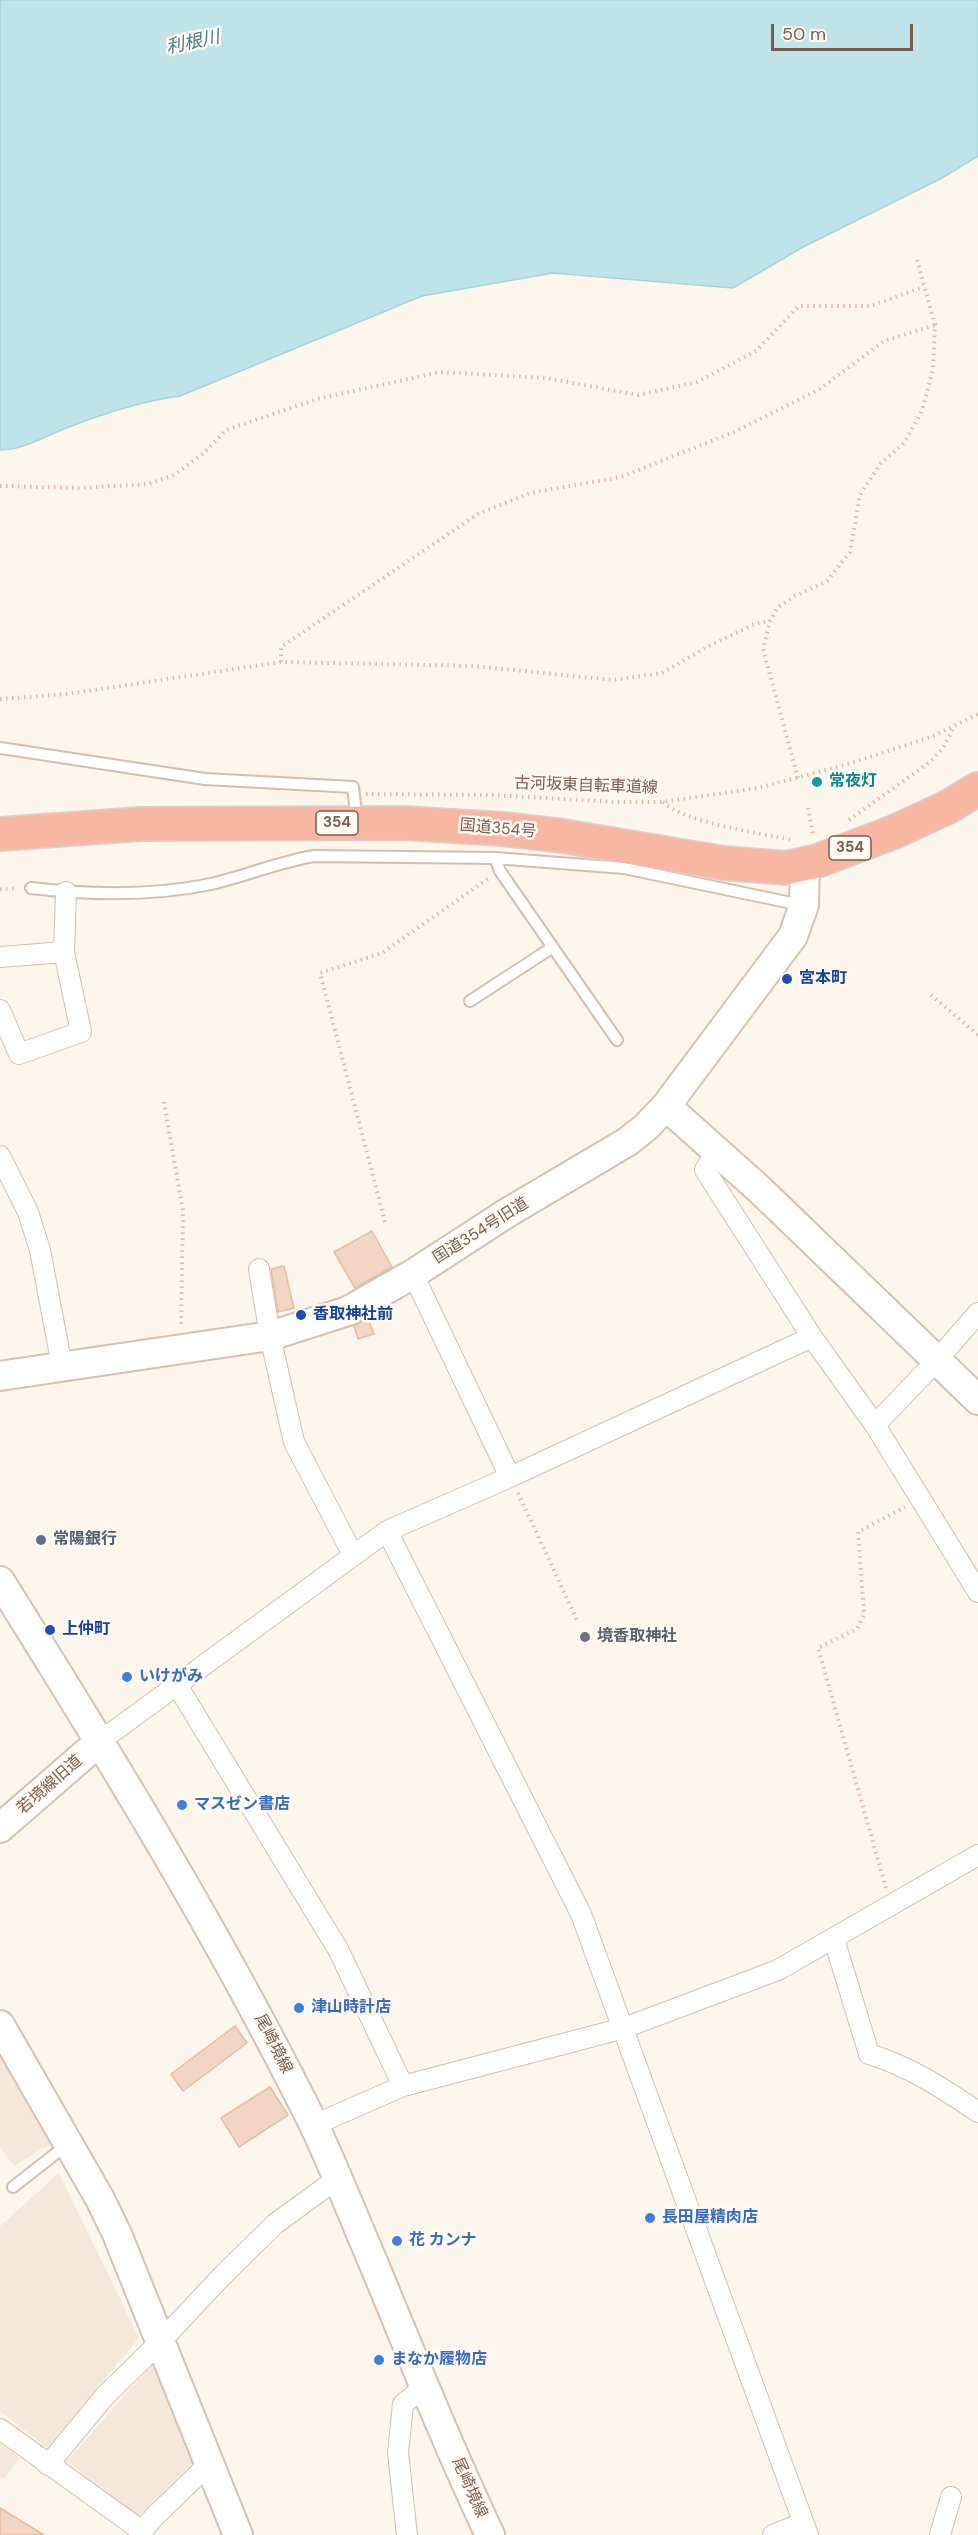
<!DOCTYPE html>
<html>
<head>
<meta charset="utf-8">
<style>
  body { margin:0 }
  #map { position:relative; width:978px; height:2535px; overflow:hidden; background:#fdf6ec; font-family:"DM Sans",sans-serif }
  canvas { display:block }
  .scale { position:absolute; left:771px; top:24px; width:142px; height:27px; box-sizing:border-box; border:3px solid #7a5c4d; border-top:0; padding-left:8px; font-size:18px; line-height:21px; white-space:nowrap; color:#7a5c4d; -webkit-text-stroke:4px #fffaf3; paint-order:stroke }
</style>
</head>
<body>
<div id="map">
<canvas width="978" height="2535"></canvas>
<div class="scale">50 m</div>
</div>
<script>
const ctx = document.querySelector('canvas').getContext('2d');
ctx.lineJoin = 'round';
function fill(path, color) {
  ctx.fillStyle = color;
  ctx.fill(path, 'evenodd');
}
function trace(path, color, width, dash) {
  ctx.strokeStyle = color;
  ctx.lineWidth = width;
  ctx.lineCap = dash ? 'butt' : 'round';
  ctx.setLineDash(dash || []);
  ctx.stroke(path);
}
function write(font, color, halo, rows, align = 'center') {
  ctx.font = font + ' "DM Sans","Noto Sans JP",sans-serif';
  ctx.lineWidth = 5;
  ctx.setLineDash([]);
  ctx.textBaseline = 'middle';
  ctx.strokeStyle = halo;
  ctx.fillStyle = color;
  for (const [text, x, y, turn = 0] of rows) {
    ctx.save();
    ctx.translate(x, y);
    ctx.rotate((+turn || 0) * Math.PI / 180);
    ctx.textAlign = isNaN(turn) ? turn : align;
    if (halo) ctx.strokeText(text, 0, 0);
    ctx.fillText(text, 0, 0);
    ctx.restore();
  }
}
fill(new Path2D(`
  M0,2050l52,93 -38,23 -14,-19z
  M59,2173l80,165 -92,110 -47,-37v-185z
  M154,2362l41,99 -57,55 -71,-55z
  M0,2443l20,15 -16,21 -4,-2z`), '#f5e8da');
const water = new Path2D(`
  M0,0h978v156l-36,22 -139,69 -70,41 -180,-15 -131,23 -242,100c-38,5 -75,17 -111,31 -23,8 -44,23 -69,23z`);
fill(water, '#bfe3e8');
trace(water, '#a5d3da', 1.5);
const building = new Path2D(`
  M372,1231l20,36 -37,21 -21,-36z
  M284,1266l10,42 -16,4 -7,-43z
  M368,1318l6,16 -16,5 -4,-13z
  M235,2026l12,17 -64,48 -12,-17z
  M270,2087l18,28 -49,32 -18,-29z
  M0,2508l44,27h-44z`);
fill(building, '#f3d5c3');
trace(building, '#e6bba3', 1.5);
const lane = new Path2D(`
  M0,748l205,31 148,8 4,34
  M495,858l5,13 117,169
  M31,888c59,7 122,8 180,-4 35,-8 67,-22 103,-28l181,2 129,10 177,37
  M470,1001l83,-54
  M13,2187l55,-43`);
const street = new Path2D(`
  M0,957l64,-5
  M0,1010l19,44 62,-22 -17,-80 2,-60
  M716,1150l-11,20 107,167 63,88
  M0,1156l28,56 12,38 22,116
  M259,1269l11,67 24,106 59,113
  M978,1313l-41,47 -62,65 103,167
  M510,1477l302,-140
  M387,1531l194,383 227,621
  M177,1685l162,266 64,135
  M99,1742l288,-211 123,-54 -97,-203
  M834,1939l35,115c40,12 75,35 109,58
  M314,2125l89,-39 221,-58 154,-58 200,-115
  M0,2429l142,102
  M48,2465l56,-68 57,-56 63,-67 51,-50 63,-46
  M139,2535l15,-18 57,-55
  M407,2535l-9,-82 5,-49 21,-17
  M773,2535l30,-12
  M940,2535l11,-38`);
const secondary = new Path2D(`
  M666,1106l93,83 219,211
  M0,1376l270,-40 78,-25 65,-37 94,-61 120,-71 19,-15 20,-21 127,-170 11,-31 1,-41
  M0,1581c111,177 220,355 313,542 22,46 40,93 60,139 38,92 75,184 117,273
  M0,1828l99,-86
  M0,2025l100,174 17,35 121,301`);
const highway = new Path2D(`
  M0,834l141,-10 262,-1 100,6 60,7 160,27 63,5 31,-7 77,-29 54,-25 30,-18`);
trace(lane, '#d1beb0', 14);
trace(street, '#d1beb0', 22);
trace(secondary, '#d6c0b0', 32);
trace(highway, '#dad1cd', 36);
trace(new Path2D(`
  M0,486l79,2 70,-4 25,-9 30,-22 22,-23 91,-31 123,-27 106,6 92,17 59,-13 59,-31 43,-45h72l52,-19
  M281,662v-15l197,-133 52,-21 91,-16 113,-45 86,-43 64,-48 51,-16
  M0,699l67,-5 214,-32 193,4 139,14 49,-7 45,-26 48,-23 15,-3
  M798,778l-35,-129 7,-28 7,-13 18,-12 32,-15 23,-29 10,-57 21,-32 23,-20 18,-32 11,-42 2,-44 -18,-65
  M366,794l126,1 124,7h46l96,-14 87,-23 86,-28 47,-23
  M663,802c22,21 97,31 129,38
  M808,808l5,27
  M849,820l81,-58 13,-14 11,-21
  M0,889l17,-1
  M931,995l47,40
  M164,1102l19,109 -2,116
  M385,1222l-65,-249 62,-20 107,-75
  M518,1493l59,127
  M886,1888l-68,-240 39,-19 7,-14 -6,-83 47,-25`), '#d9b8a5', 4, [1.5, 4.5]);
trace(lane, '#fff', 10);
trace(street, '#fff', 20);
trace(secondary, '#fff', 28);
trace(highway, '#f7b7a3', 33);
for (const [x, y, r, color] of [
  [817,782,6,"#0f9aa8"],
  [787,979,6,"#1a4fb4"],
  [301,1315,6,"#1a4fb4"],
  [41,1540,6,"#5c6f8a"],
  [50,1630,6,"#1a4fb4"],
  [585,1637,6,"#6b7280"],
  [127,1677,6,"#3f7fe0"],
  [182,1805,6,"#3f7fe0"],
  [299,2008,6,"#3f7fe0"],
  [650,2218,6,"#3f7fe0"],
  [397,2241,6,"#3f7fe0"],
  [379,2360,6,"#3f7fe0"]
]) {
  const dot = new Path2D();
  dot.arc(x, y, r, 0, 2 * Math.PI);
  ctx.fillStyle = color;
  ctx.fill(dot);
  trace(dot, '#fffaf3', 2);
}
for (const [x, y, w] of [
  [337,823,42],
  [850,848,42]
]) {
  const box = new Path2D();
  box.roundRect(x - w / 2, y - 12, w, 24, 4.5);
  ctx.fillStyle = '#fffaf3';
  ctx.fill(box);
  trace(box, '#7a5c4d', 1.5);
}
write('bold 15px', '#7a5c4d', null, [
  ["354",337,823],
  ["354",850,848]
]);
write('bold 16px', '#0d838f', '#fffaf3', [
  ["常夜灯",829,782]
], 'left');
write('16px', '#7a5c4d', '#fffaf3', [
  ["古河坂東自転車道線",586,786,2],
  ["国道354号",498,829,5],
  ["国道354号旧道",481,1231,-32],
  ["若境線旧道",50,1785,-41],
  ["尾崎境線",273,2044,63],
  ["尾崎境線",469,2488,66]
]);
write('bold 16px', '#164399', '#fffaf3', [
  ["宮本町",799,979],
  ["香取神社前",313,1315],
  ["上仲町",62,1630]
], 'left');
write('bold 16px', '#4e5e75', '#fffaf3', [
  ["常陽銀行",53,1540]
], 'left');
write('bold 16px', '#5b616d', '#fffaf3', [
  ["境香取神社",597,1637]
], 'left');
write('bold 16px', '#366cbe', '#fffaf3', [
  ["いけがみ",139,1677],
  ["マスゼン書店",194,1805],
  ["津山時計店",311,2008],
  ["長田屋精肉店",662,2218],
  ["花 カンナ",409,2241],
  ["まなか履物店",391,2360]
], 'left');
write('italic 18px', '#437c86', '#fffaf3', [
  ["利根川",193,43,-12]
]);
</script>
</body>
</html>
